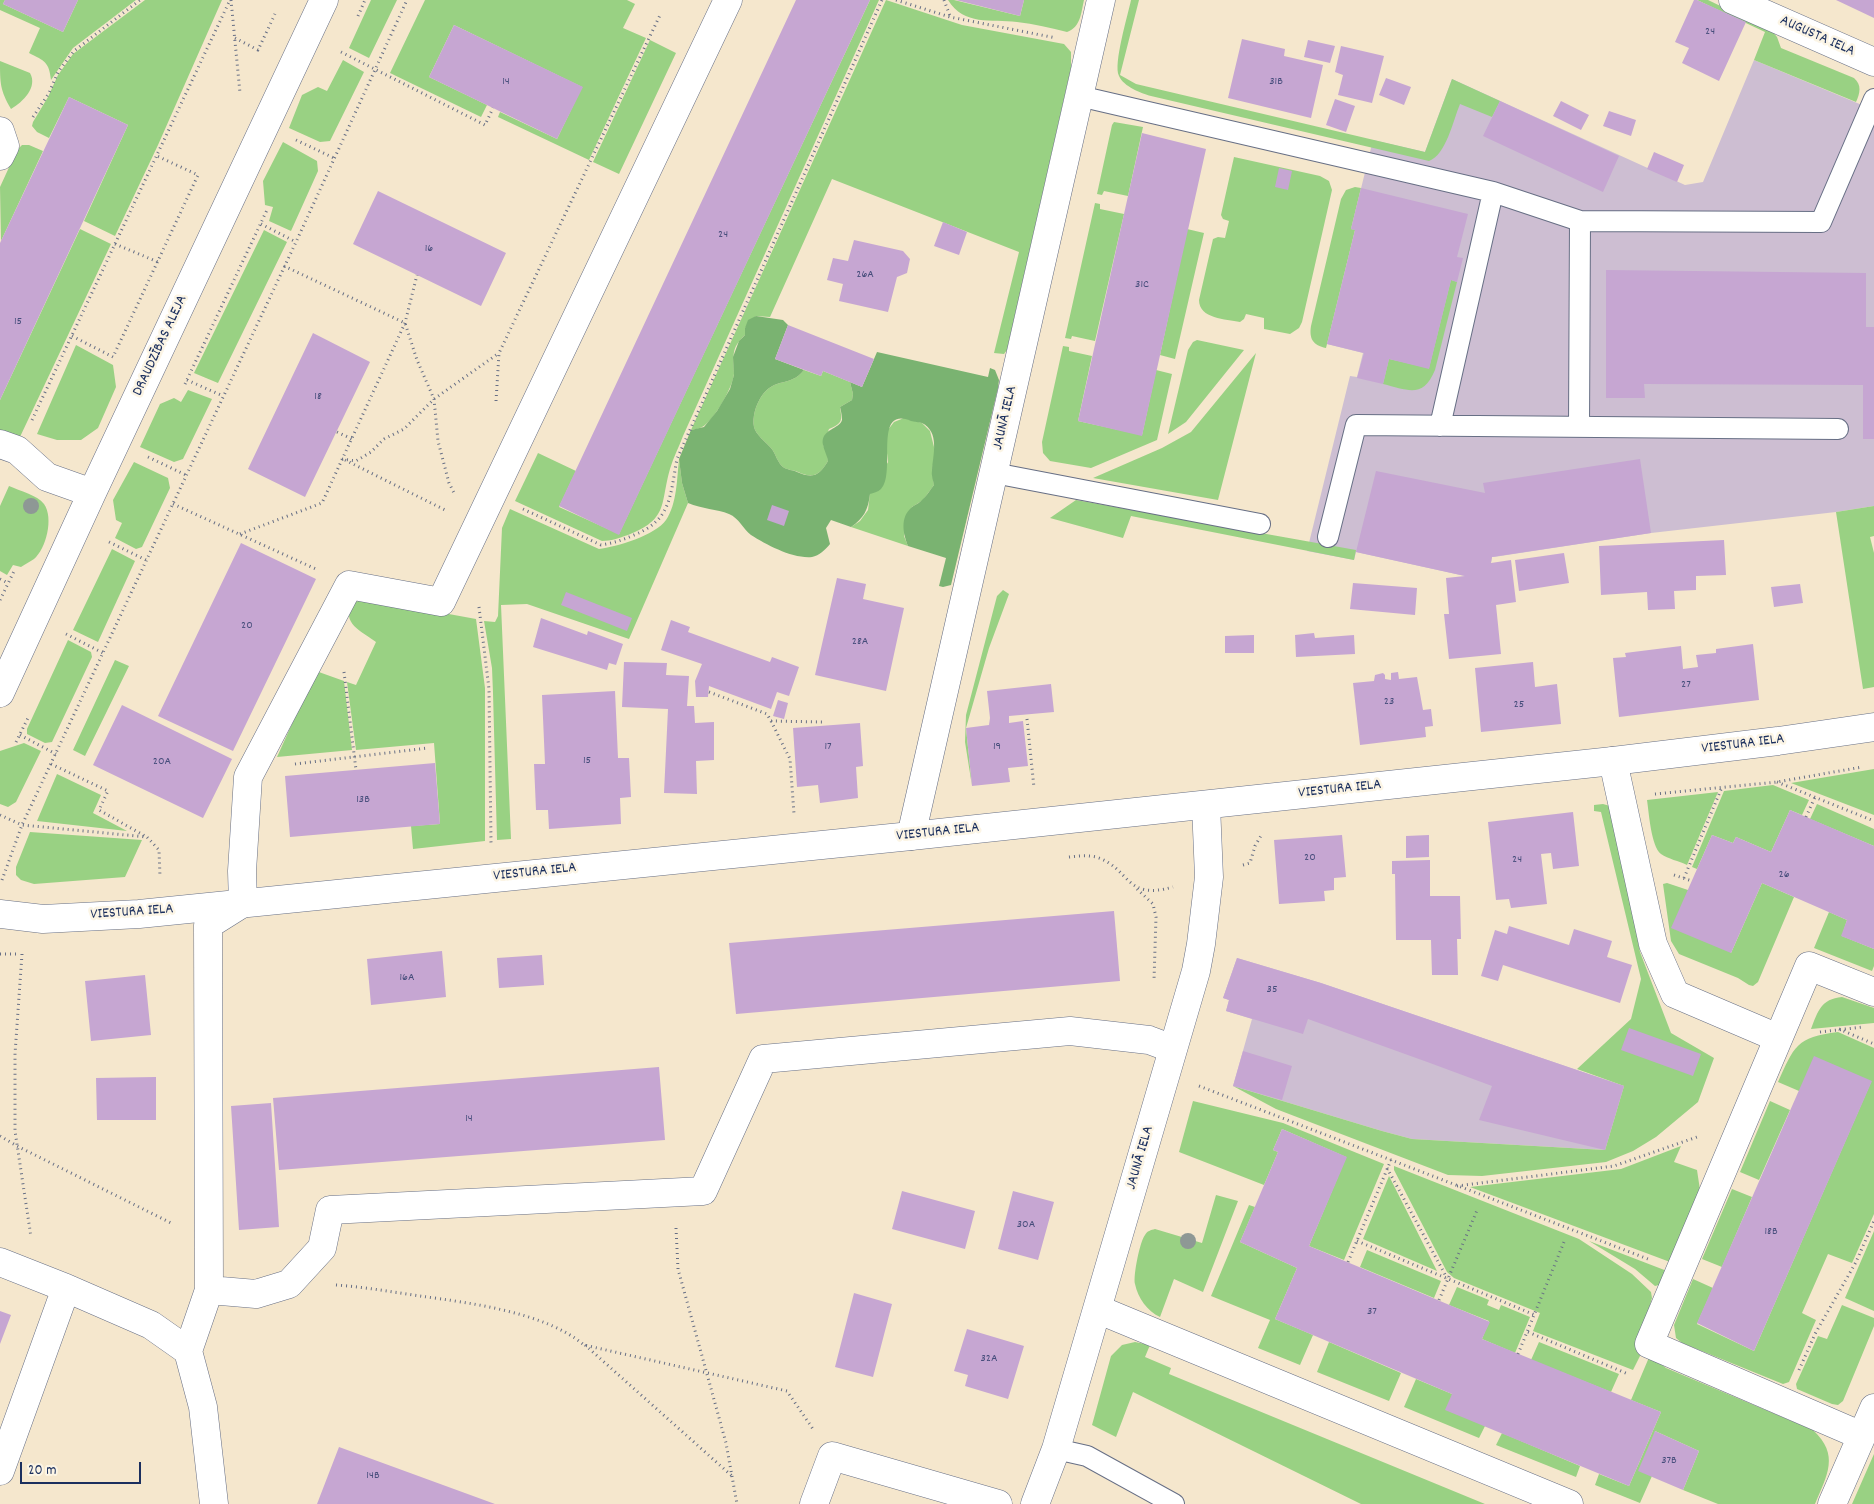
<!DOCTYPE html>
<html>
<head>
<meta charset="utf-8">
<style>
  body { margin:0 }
  #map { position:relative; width:1874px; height:1504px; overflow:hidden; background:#f5e7cd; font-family:Dekko,sans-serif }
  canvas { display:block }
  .scale { position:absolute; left:20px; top:1462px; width:121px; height:22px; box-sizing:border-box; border:2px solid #1b2f5e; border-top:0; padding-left:6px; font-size:15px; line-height:18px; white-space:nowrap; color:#1b2f5e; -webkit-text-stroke:4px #fcf5e5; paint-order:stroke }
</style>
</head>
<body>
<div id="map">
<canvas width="1874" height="1504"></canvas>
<div class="scale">20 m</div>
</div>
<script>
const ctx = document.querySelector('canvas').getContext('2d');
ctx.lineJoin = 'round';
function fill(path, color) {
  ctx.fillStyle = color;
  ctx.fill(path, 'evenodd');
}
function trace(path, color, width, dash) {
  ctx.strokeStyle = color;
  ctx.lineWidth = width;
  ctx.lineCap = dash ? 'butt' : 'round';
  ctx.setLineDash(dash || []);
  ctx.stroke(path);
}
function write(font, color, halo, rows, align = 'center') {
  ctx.font = font + ' Dekko,sans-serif';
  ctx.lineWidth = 5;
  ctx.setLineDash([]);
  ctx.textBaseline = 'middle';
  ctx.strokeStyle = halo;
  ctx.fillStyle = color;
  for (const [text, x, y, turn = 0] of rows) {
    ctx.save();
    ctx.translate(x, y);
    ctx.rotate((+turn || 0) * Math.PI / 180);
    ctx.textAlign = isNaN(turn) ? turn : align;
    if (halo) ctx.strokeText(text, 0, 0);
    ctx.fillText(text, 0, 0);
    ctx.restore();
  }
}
fill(new Path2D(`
  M1754,60l120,50v396l-38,6 -185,21 -157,24h-2l-3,16 -24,3 -109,-24 -2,8 -47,-9 43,-175 7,1 6,-24 -36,-9 28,-113 -4,-2 22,-89 52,12 27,-73 233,106 18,-3z
  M1237,958l84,25 303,103 -19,64 -193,-11 -30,-8 -149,-45 19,-67 -26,-8 3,-11 -6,-2z`), '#cdbed2');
fill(new Path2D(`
  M0,0h5l-2,4 60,28 15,-32h58l-63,48 -22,32c-2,-18 -6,-19 -22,-27l11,-25 -40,-18z
  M145,0h77l-64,145 -43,91 -31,-15 44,-96 -59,-28 -20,41 -12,-6 -5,-6 1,-4 15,-25 10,-22 15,-21z
  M371,0h26l-28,58 -20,-10z
  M425,0h202l8,4 -12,24 23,10 -57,122 -91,-43 2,-5 57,27 25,-52 -128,-62 -25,52 58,28 -6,12 -91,-44z
  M870,0h9l-196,436c-4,11 -10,22 -13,33 -10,35 -1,50 -42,66 -9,3 -17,6 -26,6l-87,-40 23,-48 38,18 -17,36 60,27z
  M886,0l76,25 102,19 7,8v16l-64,282 -3,4 -10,-1 25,-101 -187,-73 -62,138 -14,-1 -11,12v7c-15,14 -11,21 -11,39 -1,13 -21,48 -32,53 -3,2 -8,2 -11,3z
  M948,0h6l66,16 4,-16h60c-3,13 -3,27 -17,32 -16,-4 -33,-8 -50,-10 -26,-3 -53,4 -69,-22z
  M1131,0h8l-19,75 16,9 289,68 27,-73 48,22 -8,16 -32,-13c-7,17 -14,51 -31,57l-278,-65c-10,-3 -27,-9 -32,-20 -6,-12 9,-61 12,-76z
  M1697,0h11l64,31 5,6 4,11 73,30c8,7 6,15 2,24l-102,-42 11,-28z
  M650,40l26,13 -57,121 -26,-12z
  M343,60l21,12 -34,69 -10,1 -31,-14 13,-33 16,-8 9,4z
  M0,61l30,12c8,14 -7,29 -19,36 -11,-19 -11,-26 -11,-48z
  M1114,122l29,5 -15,69 -24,-5 -2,4 -5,-1 15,-69z
  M283,142l34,19 1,10 -27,60 -22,-10 4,-14 -8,-2 -2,-24z
  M22,145h7l14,6 -42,90 -1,-54 17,-37z
  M1234,157l86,19 9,5 3,9 -30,132 -3,6 -9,6 -26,-5v-11l-18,-4 -2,5 -4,3c-14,-3 -41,-3 -41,-22l14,-61 5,-2 7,1 4,-17 -6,-2 -2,-4z
  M1355,187l6,1 -10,41 4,1 -29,118c-13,-3 -17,-9 -15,-22l30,-127 5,-9z
  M1095,203l5,1v5l24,5 -29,127 -23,-5 -1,3 -6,-1z
  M80,229l31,15 -92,195 -19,-7v-32z
  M1187,229l17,4 -29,126 -15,-4z
  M264,230l23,12 -69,141 -24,-10z
  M1451,280l6,2 -22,88c-12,29 -27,20 -52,14l6,-25 40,9z
  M1197,340l47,10 -58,72 -18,12 20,-84 5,-8z
  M76,345l37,20 3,22 -18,41 -17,12h-24l-20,-6z
  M1063,346l6,1v4l23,5 -14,65 64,14 14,-65 16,4 -15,66 -66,28 -41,-7 -7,-8 -1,-11z
  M1256,353l-38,147 -125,-22 69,-30 29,-16z
  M804,370l17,6 2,-5 27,11 3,12 -1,6 -12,7c2,14 3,16 -11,22l-6,16 4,8 1,8c-8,14 -15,18 -30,11 -5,-2 -11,-2 -15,-5 -6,-5 -7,-13 -12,-19 -6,-7 -15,-13 -17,-21 -2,-10 2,-22 7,-30 14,-21 29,-9 43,-27z
  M188,390l24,9 -29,60 -9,3 -34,-15 20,-43 14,-6 7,4z
  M904,418l18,5 8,8 5,20 -3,20 2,14 -11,15 -11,7 -8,29 4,10 -57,-19 9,-6 8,-11 2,-16 18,-32 -2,-18 1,-13 7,-9z
  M679,459l3,24 6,20 -59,136 -102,-35 -26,1 10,234 -14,1 -4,-147 -1,-25 -8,-47 11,1 3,-6 4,-88 8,-19 89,40c17,-2 57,-14 67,-29 11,-16 11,-42 13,-61z
  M134,462l34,16 2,10 -28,59 -6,2 -21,-11 7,-15 -6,-3 -3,-20z
  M9,486c11,5 28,9 35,18 10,14 2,45 -10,55 -4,3 -9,5 -13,8l-8,-2 -6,10 -7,-4v-65z
  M1076,500l280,50 -2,10 -223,-44 -8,22 -73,-20z
  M1874,506v30l-4,1 4,16v134l-11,2 -27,-177z
  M112,549l23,12 -37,81 -25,-12z
  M1003,590l6,4 -20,54 -23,80 6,58 -7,-44 1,-27 31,-119z
  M367,599l109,20 9,69v153l-72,8 -2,-23 29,-2 -6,-81 -78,7 -9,-68 9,3 20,-43c-10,-8 -34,-18 -25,-34 4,-7 8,-8 16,-9z
  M68,640l23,12 1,5 -40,85 -7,1 -18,-9v-5z
  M115,660l14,6 -44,90 -12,-6z
  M316,671l28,10 8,69 -75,7z
  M24,743l17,8 -25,51 -8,5 -8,-3v-53z
  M1874,769v46l-83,-32z
  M57,774l44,21 -8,18 34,18 -90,-10z
  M1773,785l36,15 -7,15 -12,-5 -19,42 -35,-15 -3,6 -21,-8 -15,34 -5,-2 32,-76z
  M1718,792l-31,73c-8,-4 -19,-6 -26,-11 -10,-8 -12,-41 -14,-54z
  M1603,804l7,2 3,3 27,143 31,81 43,25 -16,44 -42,35 -23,14 -27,11 -124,14 -34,-1 -172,-66 -43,-23 149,45 30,8 193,11 19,-64 -47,-17 54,-50 10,-40 -40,-167 -7,-1v-6z
  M1817,804l57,25v17l-64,-27z
  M30,832l112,8 -17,37 -91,7 -13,-4 -5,-5v-8z
  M1667,883l21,7 43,63 31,-70 32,14 -36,85 -5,4 -4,-1 -11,-7 -59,-24 -8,-13 -8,-57z
  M1829,912l18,8 -5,16 32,13v17l-2,5 -58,-23z
  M1842,997l32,11v15l-63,6c7,-18 10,-30 31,-32z
  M1838,1032l36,16v166l-22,49 -24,-9 -26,59 14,7 -27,62 -6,2 -101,-41 -6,-5 -2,-13 19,-46 20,9 -16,36 57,27 117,-269 -72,9 -21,-9c16,-35 18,-45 60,-50z
  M1193,1101l90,22 101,41 -40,96 -35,-14 37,-89 -64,-28 -9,21 5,2 -14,33 -85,-33z
  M1770,1101l20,9 -31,70 -19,-8z
  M1681,1146l-7,16 23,8 3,20 -30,72 -200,-75 151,-18z
  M1394,1166l185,73 53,35 19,18 1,6 -7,25v23l-12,24 -100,-39 7,-18 -86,-35 -7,-6 -53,-102z
  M1389,1176l48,95 -74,-32z
  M1732,1189l20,8 -30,70 -20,-8z
  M1216,1195l22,6 -35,91 -29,-13 -14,38c-13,-6 -22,-19 -25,-33 -2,-8 5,-43 10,-49 2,-4 6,-5 10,-6l47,14z
  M1249,1205l6,2 -15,35 57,26 -22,51 38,16 -13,30 -42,-17 12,-28 -59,-24z
  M1874,1231v80l-29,-13z
  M1589,1241l78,30 -8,14 -4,1 -20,-17z
  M1367,1250l74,31 -7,17 -74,-31z
  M1457,1287l32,13 -2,5 12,5 2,-5 29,12 -15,36 -33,-14 7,-18 -40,-16z
  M1842,1305l32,13v8l-31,75 -5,4 -6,-1 -35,-15 -1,-5 22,-48 9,3z
  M1135,1342l15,3 -5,12 26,11 -2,6 316,130h-124l-228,-112 -17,45 -24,-12 19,-69 11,-11z
  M1329,1342l72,31 -12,28 -72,-29z
  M1539,1342l80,32 -8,18 -80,-32z
  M1650,1355l16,13 147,62c27,25 14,45 2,74h-97l-35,-14 16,-39 -44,-20 -3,45 -12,27 -45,-18 4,-11 30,12 32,-74 -30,-12z
  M1416,1379l36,15 33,32 -6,12 -75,-31z
  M1502,1433l78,33 -4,11 -80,-32z
  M1874,1454v50h-22z`), '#99d183');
fill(new Path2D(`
  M756,316l27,4 5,5 -13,34 29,11c-14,18 -29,6 -43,27 -5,8 -9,20 -7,30 2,8 11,14 17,21 5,6 6,14 12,19 4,3 10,3 14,5 16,7 22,4 31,-11 -1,-6 -4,-11 -5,-16 -3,-16 17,-16 19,-25 0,-4 -1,-10 -2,-13l12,-7 1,-6 -3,-12 12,5 15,-35 111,25 2,-9 5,2 4,10 -1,8 -47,197 -8,2 -4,-1 7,-28 -38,-12c-5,-13 -8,-28 3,-38 3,-3 7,-4 10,-7 5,-4 9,-11 13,-16 -1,-5 -3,-10 -2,-15 1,-15 8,-38 -10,-47 -3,-1 -8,-1 -11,-2 -39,-16 -14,53 -30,68 -3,3 -8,4 -11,5 -2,16 -6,24 -19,33l-20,-7 -5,8 4,16c-4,5 -11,12 -18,13 -19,2 -45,-12 -61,-22 -8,-6 -12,-17 -22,-21 -12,-5 -27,-5 -41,-11l-6,-20 -3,-24 12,-29 13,-3 13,-16 13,-22 4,-14 -1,-18 6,-16 6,-6v-7l3,-8z`), '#7ab371');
fill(new Path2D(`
  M5,0h73l-15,32 -60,-28z
  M796,0h74l-251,535 -60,-29z
  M956,0h68l-4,16z
  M1694,0h3l49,22 -27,59 -37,-18 7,-15 -14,-6z
  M1836,0h38v18z
  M454,25l129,62 -26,52 -128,-62z
  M1242,39l43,10 -1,7 39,9 -12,53 -83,-20z
  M1308,40l27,6 -5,17 -26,-6z
  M1341,46l43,10 -12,47 -34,-8 5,-20 -8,-3z
  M1386,78l25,9 -7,18 -25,-10z
  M69,97l59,28 -128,275v-157z
  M1335,99l20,7 -9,26 -20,-7z
  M1500,101l119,55 -16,36 -120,-56z
  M1561,101l28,14 -8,15 -28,-14z
  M1609,111l27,9 -5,16 -28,-10z
  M1142,133l64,16 -64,287 -64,-15z
  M1654,152l30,13 -7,17 -30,-13z
  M1279,168l13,3 -4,19 -13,-3z
  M1361,188l107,26 -11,43 6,1 -6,24 -6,-2 -22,89 -40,-10 -6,25 -26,-6 7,-25 -37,-9 28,-114 -4,-1z
  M378,191l128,62 -25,53 -128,-62z
  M943,222l24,10 -8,23 -25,-9z
  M854,240l49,11 7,8 -3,14 -10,4 -9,35 -49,-11 4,-17 -16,-4 6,-22 15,3z
  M1606,270l260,3v54h8v112h-11v-54l-219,-1 1,14h-39z
  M788,325l86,34 -12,28 -39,-16 -2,5 -46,-17z
  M313,333l57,29 -65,135 -57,-28z
  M1640,459l11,74 -159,24 -1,6 20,-3 5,42 -20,3 5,49 -52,5 -5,-45h5l-3,-36 19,-2 -109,-24 20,-81 109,22 -2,-10z
  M772,505l17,6 -5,15 -17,-6z
  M1724,540l2,35 -30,1v14l-22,1 1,18 -27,1 -1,-18 -46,3 -2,-49z
  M241,543l75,36 -83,172 -75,-35z
  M1564,553l5,30 -50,8 -4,-31z
  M837,578l29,6 -3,15 41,9 -18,83 -71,-16z
  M1353,583l64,5 -2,27 -65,-6z
  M1800,584l3,19 -29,4 -3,-20z
  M566,592l66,26 -5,13 -66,-26z
  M541,618l46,17 1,-4 35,13 -7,21 -7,-2 -2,7 -74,-23z
  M671,620l19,7 -2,5 82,30 2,-5 27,10 -10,29 -12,-4 -6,17 -62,-23 -1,11h-12l-1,-16 7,-17 -41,-14z
  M1314,633l1,5 39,-3 1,19 -59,3 -1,-22z
  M1254,635v18h-29v-17z
  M1753,644l6,56 -140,17 -6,-59 13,-1 -1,-4 56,-7 2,23 15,-2 -2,-12 20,-2v-4z
  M624,662l43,1 -1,12 23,1 -2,30h7l1,17 19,-1v38l-18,1 1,33 -33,-1 4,-84 -46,-2z
  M1533,662l2,25 22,-3 4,40 -80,8 -6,-64z
  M1398,672l1,7 18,-2 6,33 8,-1 2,17 -8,1 1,10 -66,8 -7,-62 21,-2 1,-6 8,-2 2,2v4l6,1v-7z
  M1051,684l3,28 -45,4v7l14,-2 5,45 -20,2 2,14 -38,4 -6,-58 23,-3 1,-7 -3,-27z
  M615,691l3,67h11l2,39 -11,1 1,26 -72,5 -1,-19h-12l-2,-46h11l-3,-69z
  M778,700l10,3 -4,16 -11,-3z
  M122,705l110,54 -29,59 -110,-53z
  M860,723l3,43 -7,1 2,31 -38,5 -2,-18 -21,2 -4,-59z
  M435,763l5,61 -150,13 -5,-61z
  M1790,810l84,36v103l-33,-13 6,-16 -85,-37 -31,70 -60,-25 41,-93 21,8 3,-6 35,15z
  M1573,812l6,54 -26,3 -2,-16 -10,1 6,50 -36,4 -2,-9 -13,1 -8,-78z
  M1342,835l4,42 -12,1v12l-10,1 1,10 -46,3 -5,-64z
  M1429,835v22l-23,1v-22z
  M1430,860v36h30l1,43h-4l1,36h-26l-1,-35h-35l-1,-66h-3v-13z
  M1114,911l6,70 -384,33 -7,-71z
  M1509,926l60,19 5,-16 38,12 -5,16 25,8 -12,38 -117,-38 -5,16 -17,-5 14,-46 12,4z
  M442,951l4,46 -75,8 -4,-46z
  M542,955l2,30 -45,3 -2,-30z
  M1237,958l84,25 303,103 -19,64 -126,-30 13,-34 -62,-23 -122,-44 -5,15 -77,-23 3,-11 -6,-2z
  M145,975l6,60 -60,6 -6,-60z
  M1629,1028l72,26 -8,22 -72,-26z
  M1243,1051l49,15 -10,34 -49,-14z
  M1814,1056l58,25 -118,270 -57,-28z
  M659,1067l6,73 -386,30 -6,-72z
  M156,1077v43h-59l-1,-42z
  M271,1103l8,124 -40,3 -8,-124z
  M1282,1129l65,28 -38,89 181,76 -8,17 179,73 -32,74 -184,-76 7,-16 -177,-75 22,-51 -57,-26 38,-90 -5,-2z
  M902,1191l73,20 -10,38 -73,-20z
  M1013,1191l41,11 -16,58 -40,-11z
  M854,1293l38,11 -19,73 -38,-10z
  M0,1311l11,4 -11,29z
  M967,1329l57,17 -16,53 -43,-13 3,-11 -14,-4z
  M1655,1431l44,20 -16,39 -45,-19z
  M339,1447l156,57h-178z`), '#c6a6d2');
const service = new Path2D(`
  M1079,96l414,96 87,29 241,1 53,-123
  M1440,426l53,-234
  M1579,427l1,-206
  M994,473l266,51
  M1328,537l28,-112 482,4
  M1056,1449l31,7 87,48`);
const minor = new Path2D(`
  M1733,0l141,62
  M0,131l5,15 -5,10
  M0,444l17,6 30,27 45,16
  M0,693l92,-200 232,-493
  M1613,761l40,183 22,50 103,44
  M911,836l190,-836
  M0,1262l66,26 -66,183
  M66,1288l85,37 37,26
  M209,1290l-1,-365 35,-22 -1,-32 6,-94 101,-192 92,17 287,-602
  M1097,1309l472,195
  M1862,1436l-213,-92 160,-378 65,26
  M214,1504l-11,-97 -15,-56 21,-61 47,4 33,-10 33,-36 8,-38 373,-19 60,-132 307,-28 79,9 24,9
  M814,1504l18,-48 166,48
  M1035,1504l21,-55 140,-478 5,-27 8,-67 -3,-72
  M1832,1504l42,-96`);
const tertiary = new Path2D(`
  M0,914l43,5 96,-5 772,-78 702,-75 165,-20 96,-14`);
trace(service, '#676f85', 22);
trace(minor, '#676f85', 29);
trace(tertiary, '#676f85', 29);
trace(new Path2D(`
  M231,0l9,93
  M896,0l54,17 106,21
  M944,0l6,16
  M358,16l7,-16
  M235,38l23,12 17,-36
  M341,52l144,73 8,-17
  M33,117l16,-24 9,-21 16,-21 66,-51
  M296,140l38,18
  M261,224l35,18
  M115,244l43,18
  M284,266l121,57 12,37 17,39 4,42 11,42 5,10
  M72,336l41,21 85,-182 -41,-19
  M187,380l36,16
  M185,384l82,-174
  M496,401l3,-48 162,-340
  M32,420l198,-420
  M337,432l15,7
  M148,457l38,18
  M342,459l14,2 15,-9 13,-13 20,-10 30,-30 65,-46
  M345,460l102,51
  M173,504l145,66
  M523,509l78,36c12,-2 22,-5 33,-10 38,-15 36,-40 43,-76l205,-459
  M240,534l82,-31 83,-180 12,-48
  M109,542l37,18
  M0,579l8,4
  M0,600l15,-31
  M479,607l10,82 2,154
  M66,634l37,19
  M344,672l12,98
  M709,692l58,22 4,7 52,1v3
  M1027,719l7,69
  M771,721l19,38 4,55
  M20,735l36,19
  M16,742l13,-26
  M51,764l57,27 -9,19 46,26
  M295,764l133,-16
  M1777,782l97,39
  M1655,794l122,-12 85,-15
  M0,815l22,10 125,12 12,13 1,27
  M1806,817l9,-20
  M1069,857c9,-1 18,-2 27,0 35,11 28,44 77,30
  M1243,865l7,-2 5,-17 7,-12
  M1674,875l18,6
  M1684,878l38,-91
  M2,880l20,-55 274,-583 111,-242
  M1137,889l16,15 3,13 -2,63
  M0,954h19
  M22,954l-7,100v77l16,106
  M1839,1029l35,15
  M1820,1032l43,-5
  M1199,1086l449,173
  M0,1136l17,10 156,78
  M1387,1168l60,110
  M1457,1186l157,-20 83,-29
  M676,1228l2,41 48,174 11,61
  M1357,1241l178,74
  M1348,1262l43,-102
  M336,1285c29,2 56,7 84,11 50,7 125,16 164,49l203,46 26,38
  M1439,1300l39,-92
  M1528,1332l100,42
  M585,1345l147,131
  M1518,1354l46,-112
  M1799,1370l16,-36 41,-72 18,-41`), '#676f85', 3, [1, 4]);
trace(service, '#fff', 20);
trace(minor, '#fff', 28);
trace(tertiary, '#fff', 28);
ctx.fillStyle = '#8e9895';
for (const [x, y] of [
  [31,506],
  [1188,1241]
]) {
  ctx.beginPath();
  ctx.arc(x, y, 8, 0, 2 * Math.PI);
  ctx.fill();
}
write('12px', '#464d7b', null, [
  ["24",1710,32],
  ["14",506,82],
  ["31B",1276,82],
  ["24",723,235],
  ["16",429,249],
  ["26A",865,275],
  ["31C",1142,285],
  ["15",18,322],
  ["18",318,397],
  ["20",247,626],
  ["28A",860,642],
  ["27",1686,685],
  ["23",1389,702],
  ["25",1519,705],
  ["17",828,747],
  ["19",997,747],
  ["15",587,761],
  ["20A",162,762],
  ["13B",363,800],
  ["20",1310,858],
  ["24",1517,860],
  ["26",1784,875],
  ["16A",407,978],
  ["35",1272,990],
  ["14",469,1119],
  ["30A",1026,1225],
  ["18B",1771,1232],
  ["37",1372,1312],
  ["32A",989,1359],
  ["37B",1669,1461],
  ["14B",373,1476]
]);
write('15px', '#1b2f5e', '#fcf5e5', [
  ["AUGUSTA IELA",1817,37,24],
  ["DRAUDZĪBAS ALEJA",161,346,-65],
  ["JAUNĀ IELA",1006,418,-77],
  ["VIESTURA IELA",1743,745,-7],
  ["VIESTURA IELA",1340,790,-6],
  ["VIESTURA IELA",938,833,-6],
  ["VIESTURA IELA",535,873,-6],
  ["VIESTURA IELA",132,913,-4],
  ["JAUNĀ IELA",1141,1158,-74]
]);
</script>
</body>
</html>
